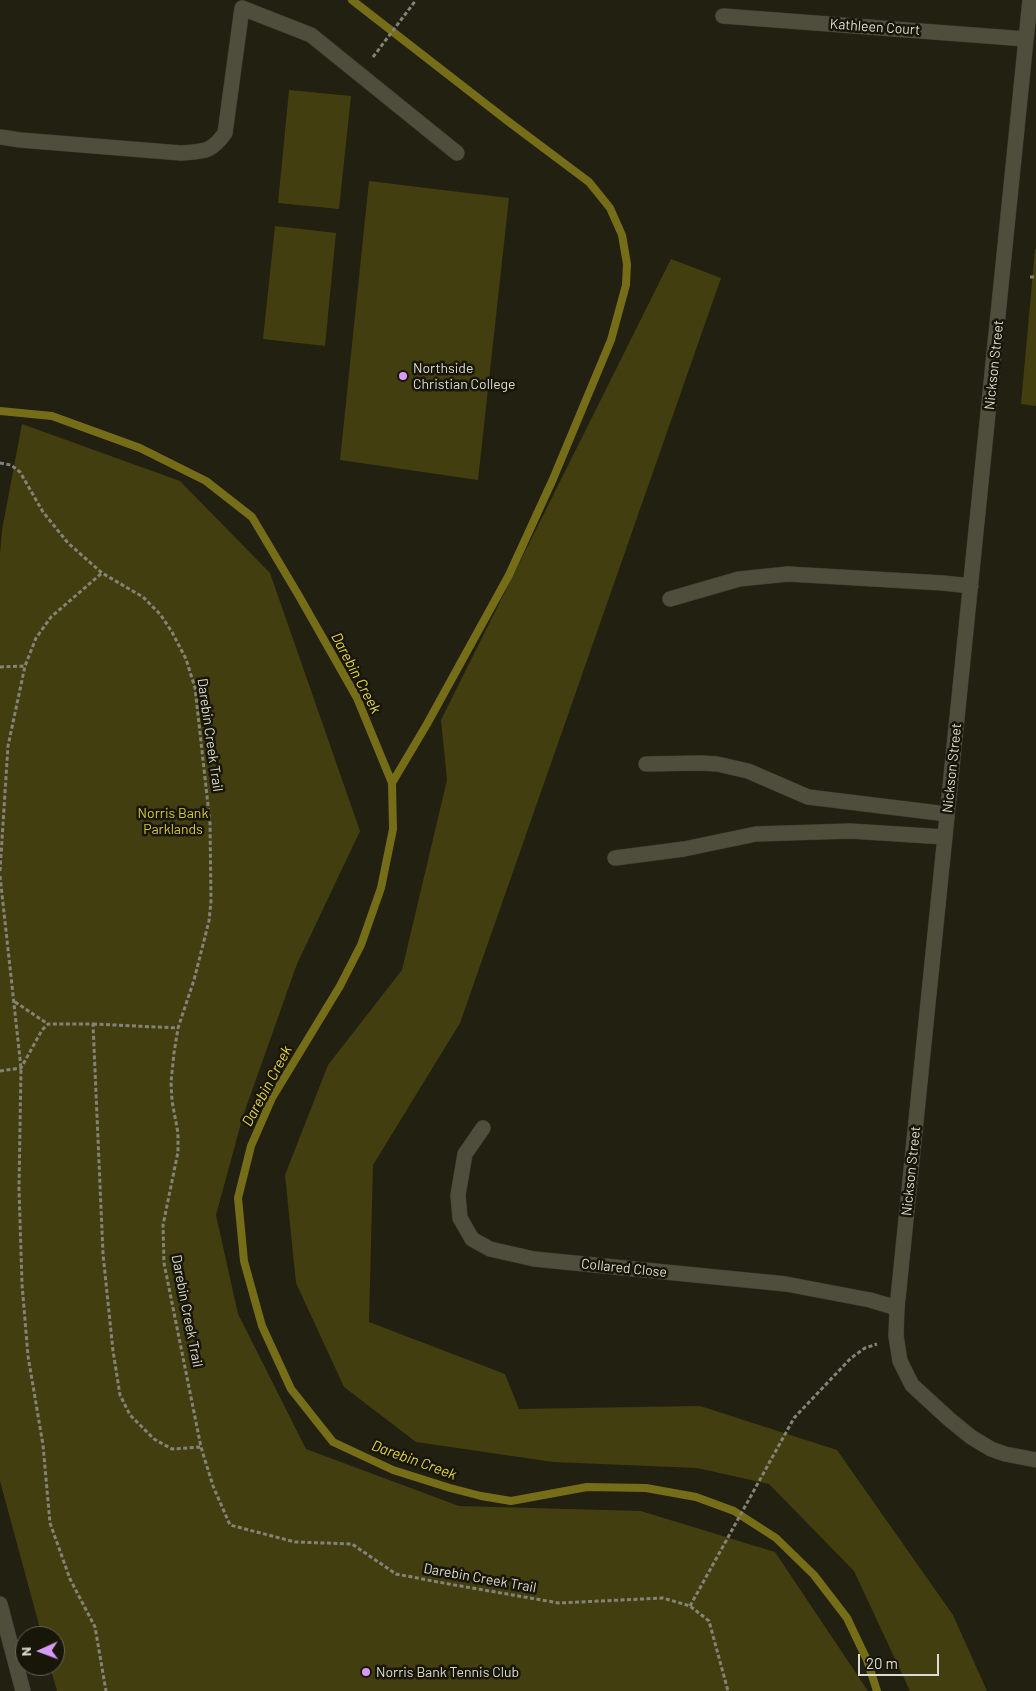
<!DOCTYPE html>
<html>
<head>
<meta charset="utf-8">
<style>
  body { margin:0 }
  #map { position:relative; width:1036px; height:1691px; overflow:hidden; background:#212011; font-family:Barlow,sans-serif }
  canvas { display:block }
  .north { position:absolute; left:15px; top:1626px; width:50px; height:50px; box-sizing:border-box; background:#181608; border:1px solid #666558; border-radius:50%; rotate:268deg; font-size:14px; font-weight:700; line-height:20px; text-align:center; color:#dcdbd1 }
  .north::after { content:''; display:block; margin:auto; width:18px; height:22px; background:#d89af8; clip-path:polygon(50% 0,100% 100%,50% 72%,0 100%) }
  .scale { position:absolute; left:858px; top:1654px; width:81px; height:22px; box-sizing:border-box; border:2px solid #dcdbd1; border-top:0; padding-left:6px; font-size:15px; line-height:18px; white-space:nowrap; color:#dcdbd1; -webkit-text-stroke:4px #181608; paint-order:stroke }
</style>
</head>
<body>
<div id="map">
<canvas width="1036" height="1691"></canvas>
<div class="north">N</div>
<div class="scale">20 m</div>
</div>
<script>
const ctx = document.querySelector('canvas').getContext('2d');
ctx.lineJoin = 'round';
function fill(path, color) {
  ctx.fillStyle = color;
  ctx.fill(path, 'evenodd');
}
function trace(path, color, width, dash) {
  ctx.strokeStyle = color;
  ctx.lineWidth = width;
  ctx.lineCap = dash ? 'butt' : 'round';
  ctx.setLineDash(dash || []);
  ctx.stroke(path);
}
function write(font, color, halo, rows, align = 'center') {
  ctx.font = font + ' Barlow,sans-serif';
  ctx.lineWidth = 5;
  ctx.setLineDash([]);
  ctx.textBaseline = 'middle';
  ctx.strokeStyle = halo;
  ctx.fillStyle = color;
  for (const [text, x, y, turn = 0] of rows) {
    ctx.save();
    ctx.translate(x, y);
    ctx.rotate((+turn || 0) * Math.PI / 180);
    ctx.textAlign = isNaN(turn) ? turn : align;
    if (halo) ctx.strokeText(text, 0, 0);
    ctx.fillText(text, 0, 0);
    ctx.restore();
  }
}
fill(new Path2D(`
  M289,90l62,6 -12,113 -61,-6z
  M369,181l140,17 -31,282 -138,-20z
  M275,226l61,7 -11,113 -62,-7z
  M1035,249h1v157l-15,-2z
  M671,259l50,19 -261,745 -87,142 -4,157 136,52 14,35 181,-3 137,44 116,165 34,76h-77l-56,-120 -85,-87 -72,-16 -144,-6 -137,-20 -72,-55 -48,-104 -11,-108 43,-110 74,-95 45,-190 -6,-60z
  M22,424l158,57 90,92 90,258 -63,133 -54,152 -27,99 22,99 68,135 153,57 182,5 134,41 93,139h-811l-7,-25h5v-30h-13l-42,-155v-927l2,-24z`), '#433e0f');
trace(new Path2D(`
  M352,0l157,122 80,60 21,26 12,27 5,29 -1,21 -15,55 -58,139 -44,96 -82,149 -35,59
  M0,411l52,5 88,32 66,33 46,36 47,79 58,102 35,85 1,46 -12,59 -20,57 -21,41 -68,112 -21,48 -13,52 6,63 18,65 29,63 42,53 60,28 57,18 31,8 30,5 76,-14 59,1 50,9 38,14 42,27 38,37 33,43 20,42 10,31`), '#756d18', 8);
const minor = new Path2D(`
  M1030,0l-133,1308 -1,28 4,25 12,24 37,34 22,18 20,12 14,5 31,6
  M723,16l303,23
  M0,137l20,3 161,13c22,-2 30,0 44,-20l17,-125 69,27 146,118
  M670,599l69,-20 49,-5 155,9 28,3
  M646,764l55,-1 16,1 31,7 60,26 139,17
  M615,858l69,-9 72,-15 94,-3 95,6
  M483,1128l-18,26 -7,41 2,23 12,21 18,10 44,10 252,25 84,16 27,8
  M0,1604l23,87`);
trace(minor, '#39372f', 16);
trace(new Path2D(`
  M373,57l43,-57
  M1030,277h6
  M0,463l11,2 9,7 23,40 25,31 34,30 41,24 17,17 12,18 14,27 9,29 15,135 1,78 -2,20 -15,59 -16,48 -4,25 -3,29 1,19 6,32v19l-15,73 1,38 37,184 12,39 17,39 65,17 57,2 44,30 53,10 110,19 104,-5 27,8 19,15 19,70
  M0,667l25,-1
  M0,871l8,-125 17,-80 11,-28 15,-21 51,-44
  M0,876l21,192 -2,121 3,95 6,72 15,89 7,78 20,56 25,48 11,64
  M15,1002l33,22
  M93,1024l85,4
  M0,1071l21,-3 21,-38 6,-6h45l10,230 10,97 7,44 10,20 24,24 18,10 29,-2
  M690,1606l104,-188 57,-60 14,-10 12,-4`), '#848377', 3, [4, 2.5]);
trace(minor, '#4f4e3d', 15);
for (const [x, y, r, color] of [
  [403,376,5,"#d89af8"],
  [366,1672,5,"#d89af8"]
]) {
  const dot = new Path2D();
  dot.arc(x, y, r, 0, 2 * Math.PI);
  ctx.fillStyle = color;
  ctx.fill(dot);
  trace(dot, '#181608', 2);
}
write('14px', '#dcdbd1', '#181608', [
  ["Kathleen Court",875,27,4],
  ["Nickson Street",994,365,-84],
  ["Darebin Creek Trail",210,735,82],
  ["Nickson Street",952,768,-84],
  ["Nickson Street",911,1171,-84],
  ["Collared Close",624,1268,6],
  ["Darebin Creek Trail",187,1311,79],
  ["Darebin Creek Trail",480,1578,10]
]);
write('14px', '#dcdbd1', '#181608', [
  ["Northside",413,368],
  ["Christian College",413,384],
  ["Norris Bank Tennis Club",376,1672]
], 'left');
write('14px', '#d4c634', '#181608', [
  ["Norris Bank",173,813],
  ["Parklands",173,829]
]);
write('italic 15px', '#e2d446', '#181608', [
  ["Darebin Creek",356,673,62],
  ["Darebin Creek",267,1086,-62],
  ["Darebin Creek",414,1460,20]
]);
</script>
</body>
</html>
